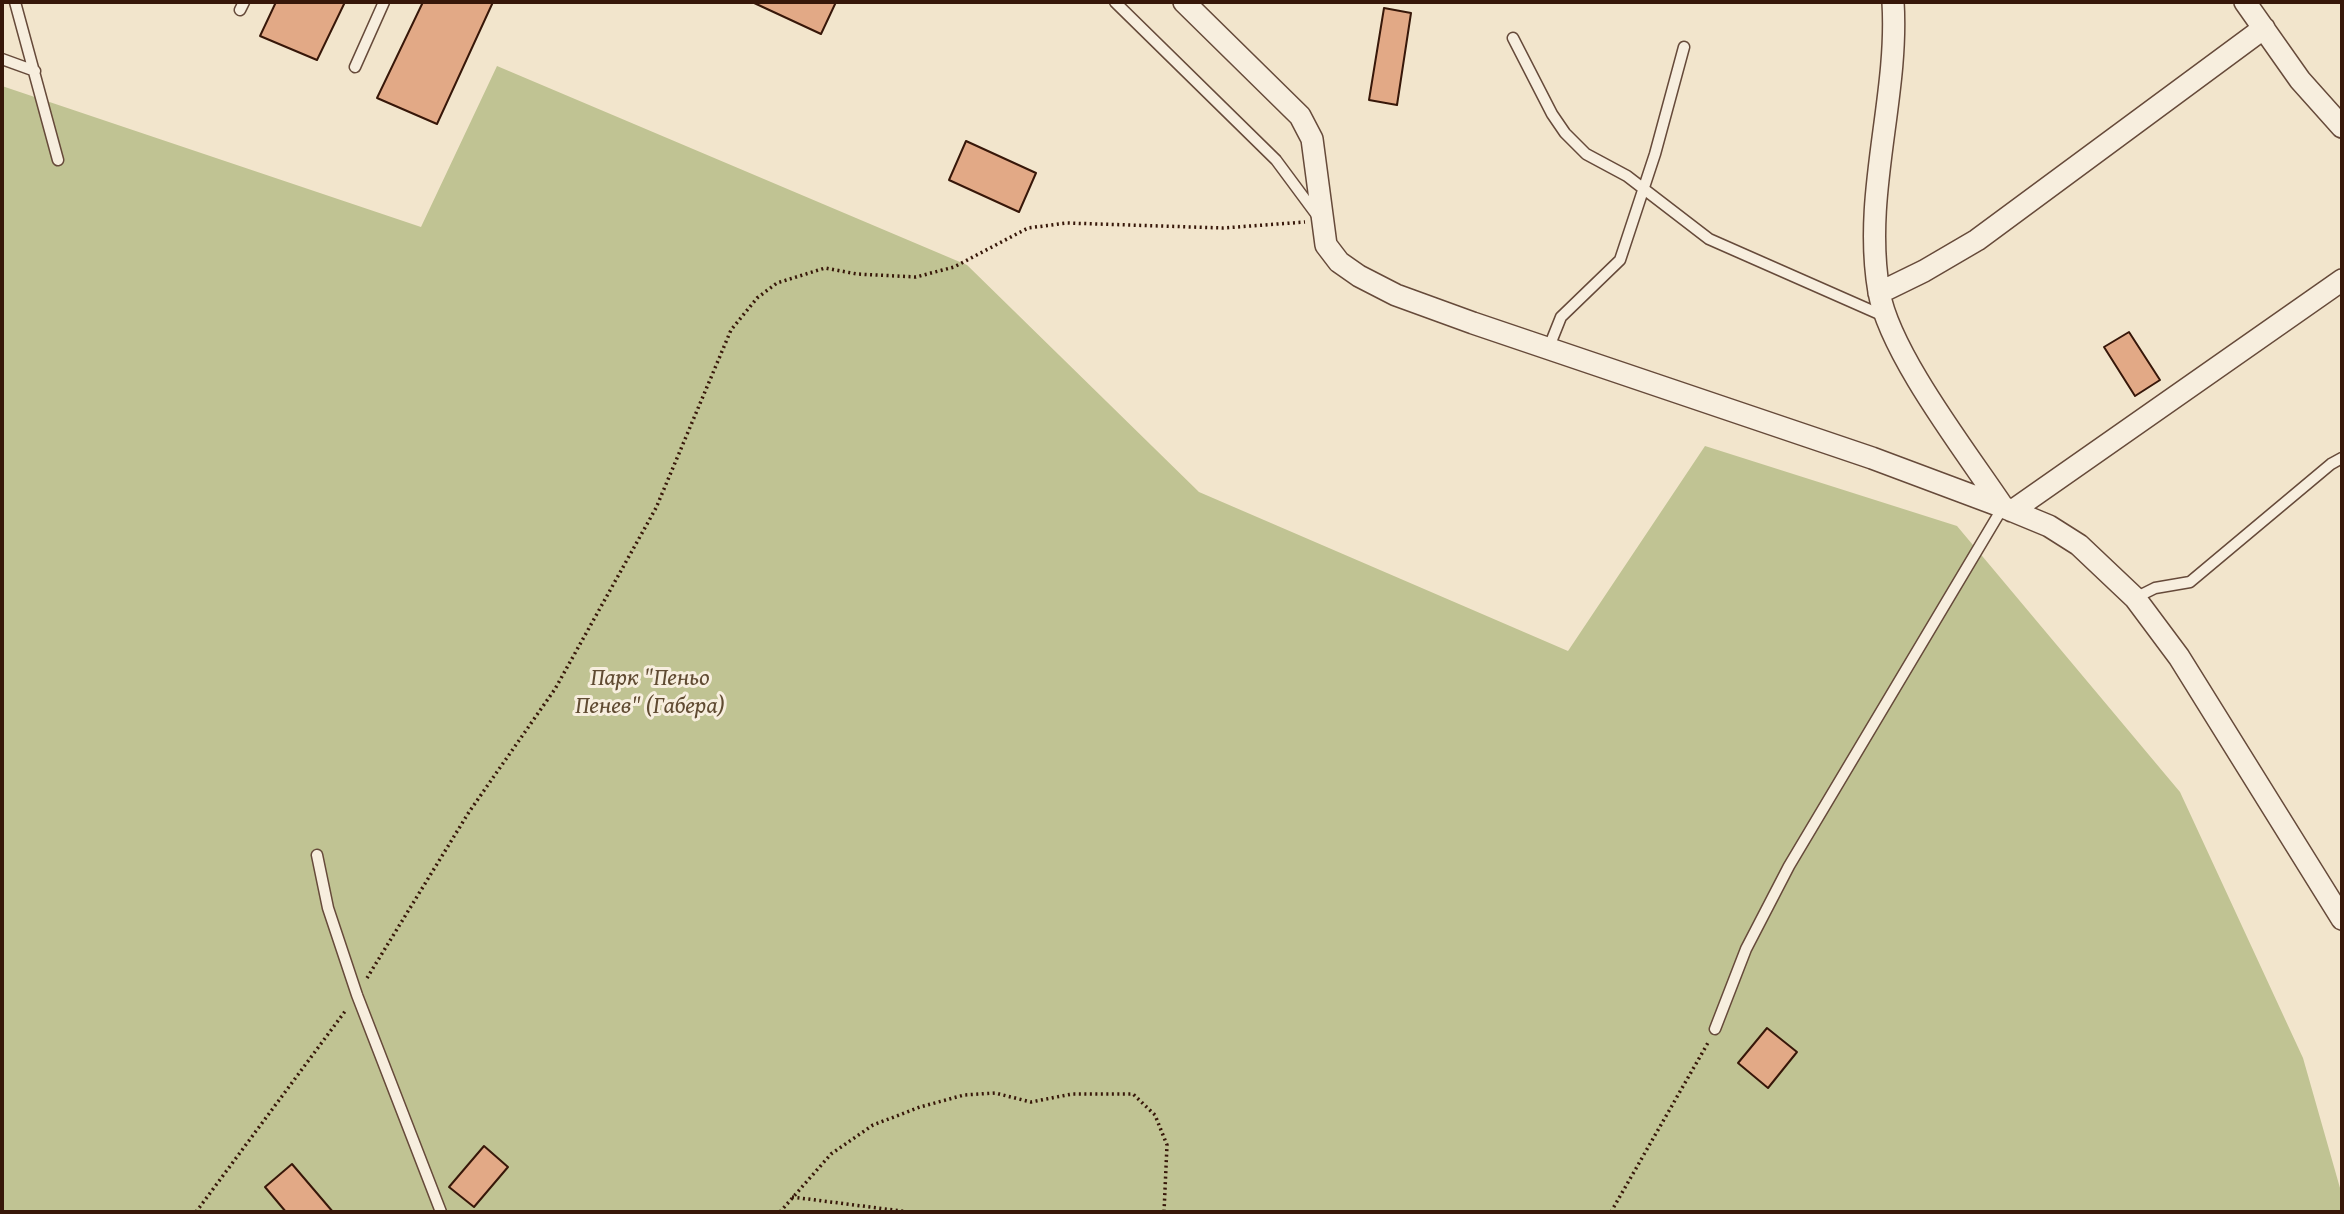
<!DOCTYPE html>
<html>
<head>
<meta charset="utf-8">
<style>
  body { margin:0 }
  #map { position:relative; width:2344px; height:1214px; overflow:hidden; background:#f2e5cc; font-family:"Gentium Book Plus",serif }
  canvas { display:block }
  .frame { position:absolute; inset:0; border:4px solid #371709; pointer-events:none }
</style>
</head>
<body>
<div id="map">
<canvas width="2344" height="1214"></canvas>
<div class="frame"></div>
</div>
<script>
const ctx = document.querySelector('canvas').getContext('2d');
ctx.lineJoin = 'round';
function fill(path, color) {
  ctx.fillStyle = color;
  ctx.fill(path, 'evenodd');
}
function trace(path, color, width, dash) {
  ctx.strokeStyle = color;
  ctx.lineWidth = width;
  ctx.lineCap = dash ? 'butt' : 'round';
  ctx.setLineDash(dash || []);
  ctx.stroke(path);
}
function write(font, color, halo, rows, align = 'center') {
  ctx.font = font + ' "Gentium Book Plus",serif';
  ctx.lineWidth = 6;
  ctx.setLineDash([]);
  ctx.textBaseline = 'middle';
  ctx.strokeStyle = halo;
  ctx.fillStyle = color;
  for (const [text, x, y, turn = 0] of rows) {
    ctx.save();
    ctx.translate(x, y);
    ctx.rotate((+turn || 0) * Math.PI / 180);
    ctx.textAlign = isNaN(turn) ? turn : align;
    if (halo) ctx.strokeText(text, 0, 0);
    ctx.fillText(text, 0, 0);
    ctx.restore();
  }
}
fill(new Path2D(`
  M497,66l470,199 232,227 369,159 137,-205 252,80 223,266 123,266 39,137v17h-2340v-1126l419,141z`), '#c0c393');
const building = new Path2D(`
  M276,2h69l-28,58 -57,-24z
  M423,2h70l-56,122 -60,-26z
  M752,2h84l-15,32z
  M1384,8l27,5 -14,92 -28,-5z
  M966,141l70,32 -17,39 -70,-32z
  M2129,332l31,48 -25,16 -31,-49z
  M1767,1028l30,24 -29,36 -30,-25z
  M484,1146l24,21 -34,40 -25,-20z
  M292,1164l41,48h-47l-21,-25z`);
fill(building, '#e2a986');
trace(building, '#371709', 2);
const service = new Path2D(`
  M15,2l43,158
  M1115,2l161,158 43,58
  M240,10l4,-8
  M1513,38l39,76 13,19 21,21 41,22 82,63 177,78
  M2,59l33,12
  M355,67l29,-65
  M1549,347l12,-30 59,-57 35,-106 29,-107
  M2135,598l20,-10 35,-6 141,-118 11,-6
  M317,855l11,53 29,87 84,217
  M1715,1029l31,-80 43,-83 214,-359`);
const minor = new Path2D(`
  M1184,2l116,114 12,23 14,106 13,17 20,14 37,19 77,28 399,135 131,49 46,19 30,19 56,53 44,59 163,262
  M1893,2c6,96 -31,193 -14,290 11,62 88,161 124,215
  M2245,2l55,78 42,47
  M1879,293l45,-22 53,-31 287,-212
  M2012,511l330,-231`);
trace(service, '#664a3a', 13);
trace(minor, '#664a3a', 24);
trace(new Path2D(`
  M367,978l102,-166 86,-123 101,-181 75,-178 26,-32 20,-15 48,-15 32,6 59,3 38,-10 74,-39 39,-5 156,5 82,-6
  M792,1197l117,15
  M196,1212l150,-202
  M780,1212l51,-58 42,-29 47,-18 44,-12 31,-2 36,9 41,-8h61l22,21 12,30 -3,67
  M1611,1212l98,-171`), '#371709', 3.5, [2, 3.5]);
trace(service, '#f7eede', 10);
trace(minor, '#f7eede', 21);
write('italic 24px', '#604b32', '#f7eede', [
  ["Парк \"Пеньо",650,679],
  ["Пенев\" (Габера)",650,707]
]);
</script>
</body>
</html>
